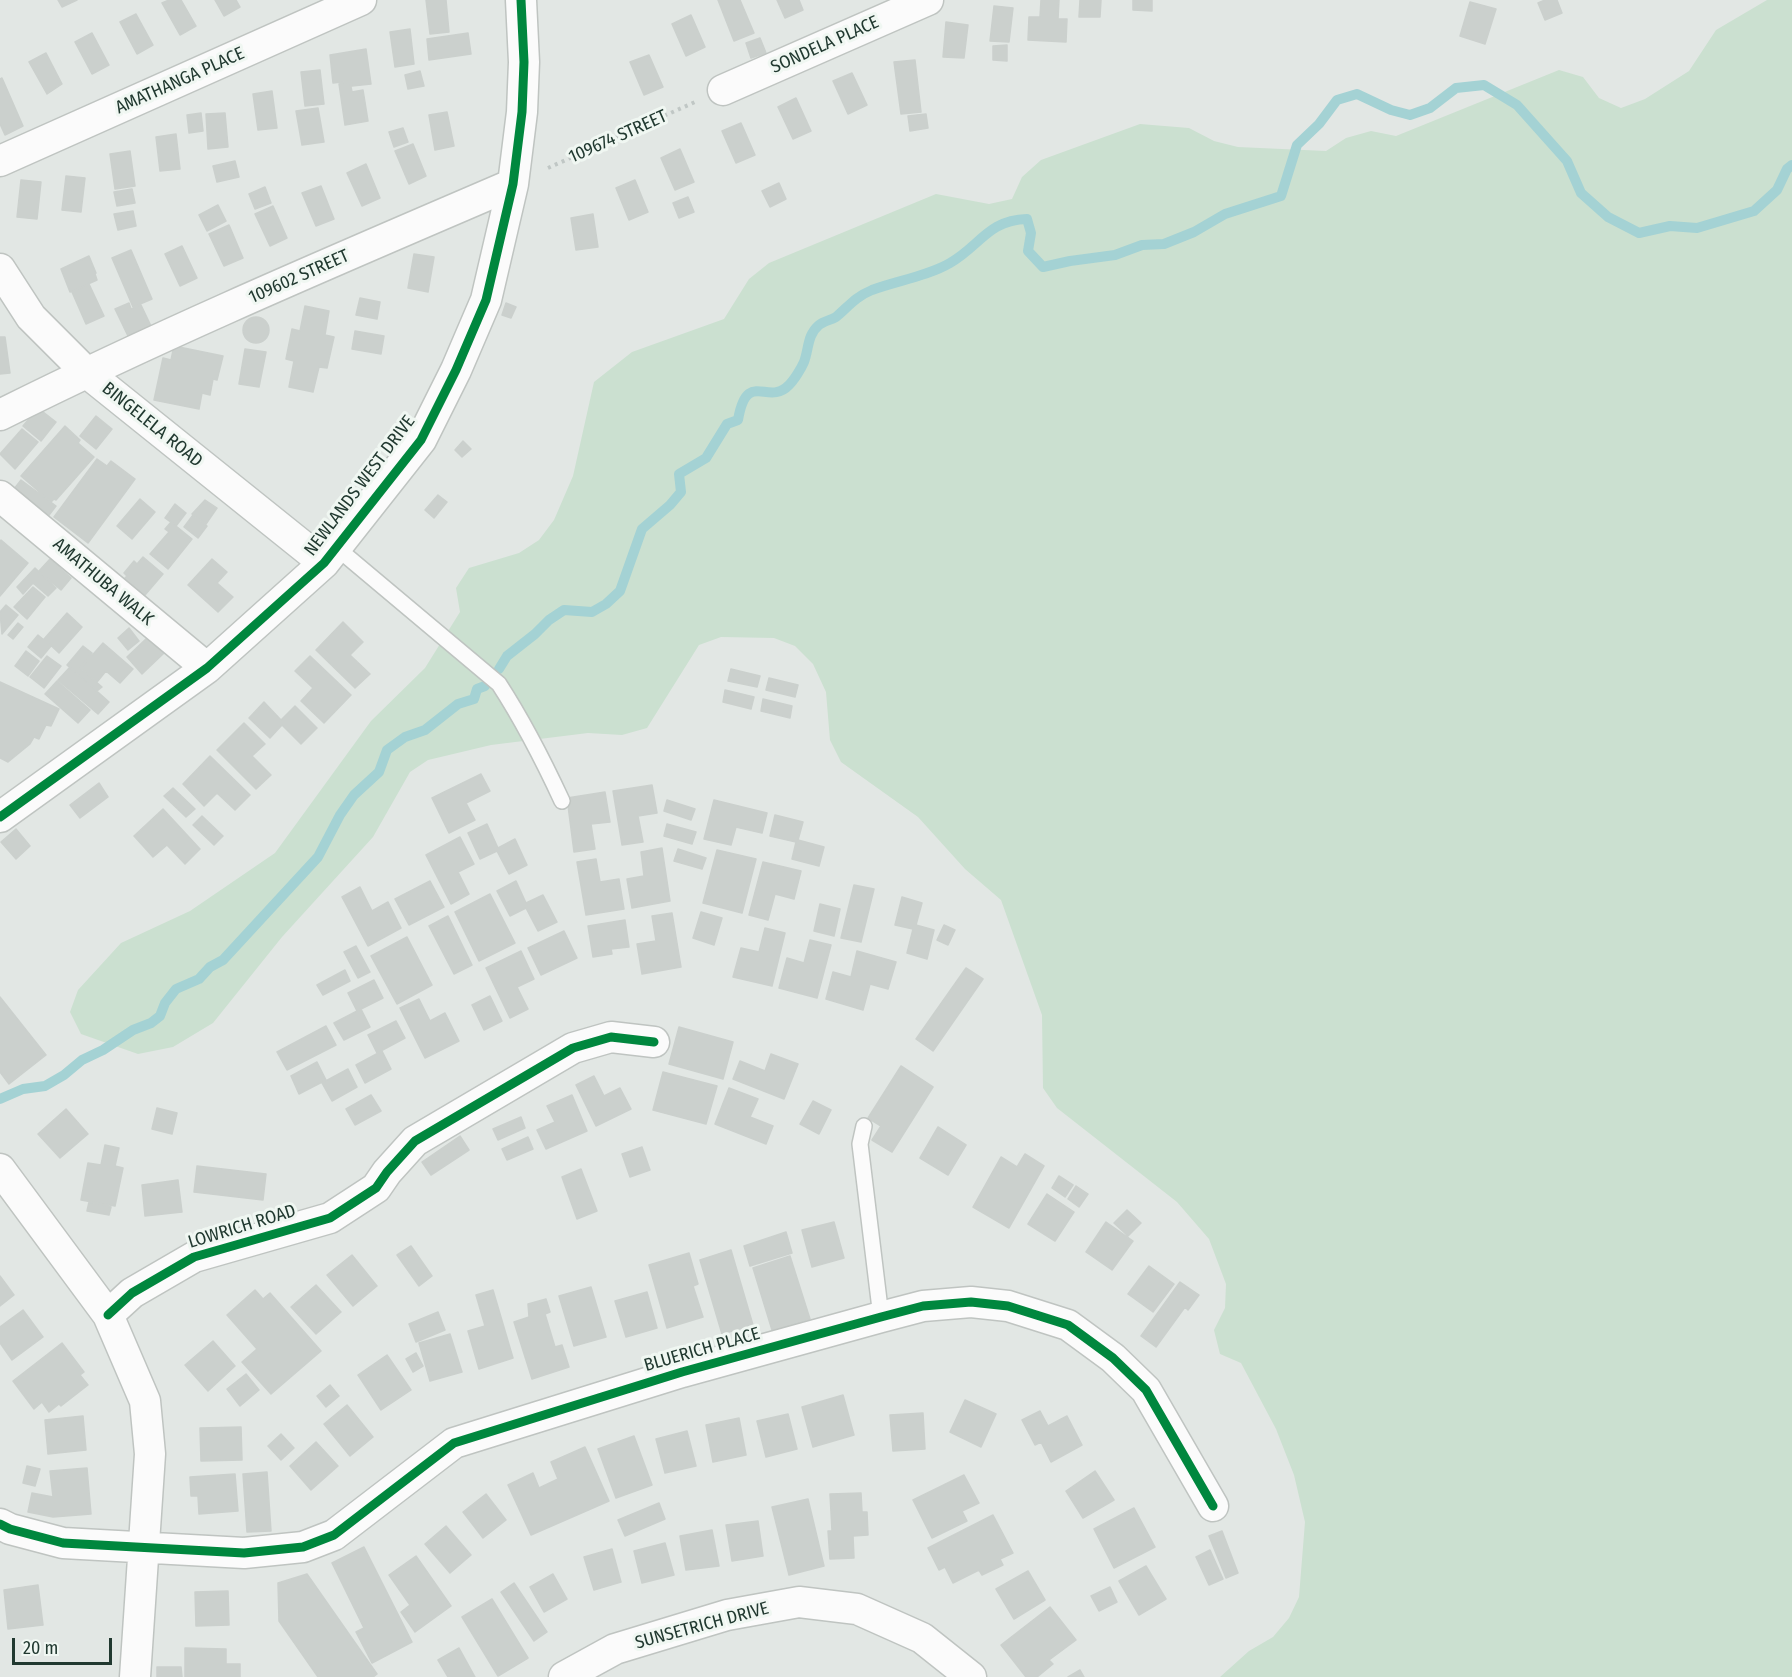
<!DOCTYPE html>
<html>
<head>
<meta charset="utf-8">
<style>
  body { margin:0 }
  #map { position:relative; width:1792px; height:1677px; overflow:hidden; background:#e2e7e4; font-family:"Fira Sans Condensed",sans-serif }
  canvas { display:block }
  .scale { position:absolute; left:12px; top:1638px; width:100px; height:27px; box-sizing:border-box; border:3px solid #213930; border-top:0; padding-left:8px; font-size:18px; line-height:21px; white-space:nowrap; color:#213930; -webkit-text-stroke:4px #f0f7f2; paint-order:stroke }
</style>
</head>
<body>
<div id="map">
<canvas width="1792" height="1677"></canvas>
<div class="scale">20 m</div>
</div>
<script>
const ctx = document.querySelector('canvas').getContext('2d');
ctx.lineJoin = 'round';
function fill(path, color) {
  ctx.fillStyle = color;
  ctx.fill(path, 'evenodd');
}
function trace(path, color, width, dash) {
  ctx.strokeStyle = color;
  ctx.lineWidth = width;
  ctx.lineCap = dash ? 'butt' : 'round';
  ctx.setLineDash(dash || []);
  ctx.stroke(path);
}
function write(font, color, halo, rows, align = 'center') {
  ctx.font = font + ' "Fira Sans Condensed",sans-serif';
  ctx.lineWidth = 6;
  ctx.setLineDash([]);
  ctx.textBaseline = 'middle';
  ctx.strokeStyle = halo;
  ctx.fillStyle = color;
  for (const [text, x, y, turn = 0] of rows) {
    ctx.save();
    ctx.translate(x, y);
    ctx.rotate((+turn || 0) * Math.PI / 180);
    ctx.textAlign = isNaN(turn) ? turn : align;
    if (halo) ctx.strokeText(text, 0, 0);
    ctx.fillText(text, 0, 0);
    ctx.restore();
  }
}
fill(new Path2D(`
  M1767,0h25v1677h-572l29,-26 24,-14 16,-19 10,-21 6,-75 -11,-47 -18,-46 -35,-66 -21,-9 -6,-24 11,-22 1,-24 -17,-45 -32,-37 -120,-94 -14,-20 -1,-73 -41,-115 -36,-31 -47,-52 -77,-55 -11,-22 -4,-48 -13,-28 -18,-18 -21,-8 -53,-1 -22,8 -52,83 -25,7 -34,-2 -97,12 -63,15 -18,12 -37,65 -91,100 -69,86 -40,24 -35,7 -57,-20 -11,-22 8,-22 43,-47 69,-32 85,-58 96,-132 54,-53 35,-56 -4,-24 13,-20 50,-15 20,-13 15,-20 19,-44 21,-94 38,-30 92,-33 25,-40 20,-16 167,-69 53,10 23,-5 10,-22 19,-17 99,-36 49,4 25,13 24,6 88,4 20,-13 25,-7 25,5 163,-66 24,7 16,21 22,10 24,-9 44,-28 27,-41z`), '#cbe0d0');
trace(new Path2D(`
  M499,669l8,-13 28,-22 14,-14 15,-10 28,2 14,-8 14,-13 22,-62 28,-24 11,-13 -2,-18 27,-16 21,-34 11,-4c9,-52 30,-13 51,-35 5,-5 12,-16 15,-23 5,-13 3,-27 15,-37 5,-4 12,-5 17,-8 13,-11 19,-20 36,-27 24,-9 56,-14 78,-27 30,-17 38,-43 77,-44l4,14 -3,18 15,16 27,-6 45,-6 27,-10 22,-1 30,-12 31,-18 56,-18 16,-51 22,-21 18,-24 20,-6 34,16 19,5 20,-7 26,-20 28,-3 33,20 50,56 14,32 27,24 31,16 31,-7 27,2 57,-17 23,-21 10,-21 5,-4
  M0,1099l23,-10 22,-3 19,-11 18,-15 21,-10 30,-20 18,-7 9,-7 5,-13 11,-14 23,-10 11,-12 13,-7 95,-103 22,-42 14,-20 25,-23 8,-22 18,-13 20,-7 33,-26 16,-5 3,-10 8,-3`), '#a4d2d4', 10);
const building = new Path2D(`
  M58,0h19l-15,7z
  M169,0h12l15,26 -16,9 -18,-32z
  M215,0h21l4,7 -16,9z
  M426,0h20l3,32 -19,2z
  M718,0h22l14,33 -20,8z
  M777,0h22l4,10 -18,8z
  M1041,0h18l-1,19h9l-1,23 -38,-2 1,-23h11z
  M1080,0h21l-1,17h-21z
  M1133,0h19v11l-19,-1z
  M1545,0h12l5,13 -17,7 -7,-17z
  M1470,2l26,7 -11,35 -25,-8z
  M994,6l19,2 -4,34 -19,-1z
  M136,14l17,31 -16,9 -17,-32z
  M691,15l14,32 -19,9 -14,-32z
  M946,22l22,3 -4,33 -21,-1z
  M410,29l4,35 -19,3 -5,-35z
  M92,33l17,32 -17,9 -17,-32z
  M468,33l3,21 -42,6 -2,-21z
  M760,38l6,15 -15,5 -5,-15z
  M1007,45v16l-14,-1v-14z
  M366,49l5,35 -19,2 -1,-5 -18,2 -3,-28z
  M46,53l16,31 -15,10 -18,-32z
  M649,55l14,32 -19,8 -14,-33z
  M915,60l6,52 -20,2 -7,-52z
  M320,70l4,34 -19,2 -4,-34z
  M420,71l4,15 -16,3 -3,-14z
  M852,73l15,32 -19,9 -15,-33z
  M2,78l21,48 -18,9 -5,-11v-45z
  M350,82l2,10 11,-2 5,31 -23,4 -6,-41z
  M272,91l5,37 -19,2 -5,-36z
  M796,98l15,33 -18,8 -15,-32z
  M318,108l6,34 -22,3 -6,-34z
  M447,112l7,34 -19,4 -6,-35z
  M201,113l2,18 -14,2 -2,-18z
  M225,113l3,34 -20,2 -2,-35z
  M926,114l2,14 -18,3 -2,-15z
  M741,123l14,32 -19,8 -14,-32z
  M403,128l5,14 -14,5 -5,-15z
  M176,134l4,35 -20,2 -4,-34z
  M413,144l13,32 -17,8 -14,-33z
  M680,149l14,33 -19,8 -14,-32z
  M130,151l5,35 -20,3 -5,-35z
  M235,161l4,16 -22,5 -4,-16z
  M366,164l14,34 -18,8 -15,-33z
  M66,176l19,2 -4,34 -19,-2z
  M21,180l20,2 -4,37 -20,-2z
  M635,180l13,32 -19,8 -13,-32z
  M779,183l7,16 -16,8 -8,-16z
  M321,186l13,33 -18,7 -14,-33z
  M265,187l6,16 -16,6 -6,-15z
  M132,189l3,14 -18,3 -3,-14z
  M688,197l6,15 -15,6 -6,-15z
  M218,205l8,16 -19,10 -8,-16z
  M273,206l14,32 -17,8 -15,-32z
  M133,211l3,15 -18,4 -4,-16z
  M593,214l5,33 -22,3 -5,-32z
  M229,225l14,33 -19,8 -15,-32z
  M182,246l15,32 -17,8 -15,-32z
  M131,250l21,49 -19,8 -21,-49z
  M414,254l20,3 -6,35 -20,-4z
  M89,256l7,17 -1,1 2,6 -27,12 -9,-23z
  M89,284l15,32 -18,8 -14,-32z
  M360,298l20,4 -3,17 -21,-4z
  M129,303l2,6 10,-4 10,21 -23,10 -13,-27z
  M506,303l10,4 -5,11 -9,-3z
  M305,306l24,5 -4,24 9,2 -7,31 -8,-1 -6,25 -24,-5 5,-26 -8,-2 6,-30 8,2z
  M243 330a13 13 0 1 1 26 0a13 13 0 1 1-26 0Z
  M355,331l29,5 -3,18 -29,-5z
  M0,337h5l5,36 -10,1z
  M174,346l49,10 -6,24 -4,-1 -3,16 -8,-2 -3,16 -45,-9 9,-42 8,2z
  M245,349l21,3 -7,35 -20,-3z
  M38,408l18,14 -15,19 -18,-15z
  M96,416l16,13 -16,20 -16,-13z
  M65,426l15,14 -2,3 16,14 -38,43 -2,-1 -3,3 -30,-26z
  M22,429l16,13 -23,27 -15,-15z
  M463,441l8,8 -9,8 -7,-7z
  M97,459l10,7 4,-5 24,18 -47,64 -34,-26z
  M21,480l35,26 -10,13 -35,-26z
  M438,495l9,7 -13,16 -9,-8z
  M140,499l15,13 -23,27 -15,-13z
  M205,500l12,8 -11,16 -14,-10z
  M175,504l11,9 -10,13 -11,-8z
  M193,515l14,11 -9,12 -14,-11z
  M171,522l21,17 -24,30 -18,-15 19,-22 -4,-3z
  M1,540l27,23 -28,33v-55z
  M143,557l20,17 -18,21 -20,-17 2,-2 -3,-3 10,-12 3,3z
  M50,559l21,19 -10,12 -22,-19z
  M212,559l15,13 -10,11 16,14 -15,15 -30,-27z
  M35,568l21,20 -8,8 -15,-13 -10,11 -6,-7z
  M33,587l12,10 -18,22 -13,-12z
  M6,605l12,10 -16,19 -2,-22z
  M67,613l15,14 -23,26 -15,-14z
  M343,622l20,20 -13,13 20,19 -15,14 -39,-38z
  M18,623l5,4 -10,12 -5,-4z
  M129,628l10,13 -11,9 -10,-12z
  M38,635l13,11 -10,12 -13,-11z
  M148,637l16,16 -22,21 -15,-17z
  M103,643l30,26 -13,14 -14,-12 -9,11 -16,-14z
  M83,646l9,7 -12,15 22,19 -5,4 -30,-26z
  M26,651l13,10 -11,15 -13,-10z
  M47,656l14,10 -17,22 -14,-11z
  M310,656l41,39 -27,28 -23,-22 12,-13 -18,-17z
  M70,667l39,35 -11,12 -40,-34z
  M731,669l29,7 -3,11 -29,-6z
  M769,678l29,7 -3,12 -29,-7z
  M57,681l33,29 -12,13 -33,-29z
  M0,682l59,27 -8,17 -5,-1 -7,14 -5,-2 -4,7 -22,18 -8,-4z
  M725,690l29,7 -3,12 -28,-7z
  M763,699l29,7 -2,12 -29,-7z
  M264,702l17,18 14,-14 22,22 -16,16 -19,-19 -12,13 -21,-20z
  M244,723l21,21 -13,12 19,19 -15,14 -39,-39z
  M210,756l40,39 -15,15 -18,-17 -13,13 -21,-22z
  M481,774l9,17 -24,12 9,17 -26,13 -17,-35z
  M99,783l9,14 -28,21 -10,-13z
  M652,785l5,28 -19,3 5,26 -21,3 -9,-54z
  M173,788l22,21 -9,8 -22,-21z
  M605,792l5,30 -19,2 4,25 -21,3 -7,-54z
  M667,800l28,9 -4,11 -27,-9z
  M714,800l53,13 -5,20 -26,-6 -5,18 -27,-6z
  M163,809l37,40 -15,15 -18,-19 -14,12 -19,-21z
  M775,815l28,7 -5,18 26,7 -5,19 -27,-7 4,-17 -26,-6z
  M202,816l21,20 -9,9 -21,-20z
  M487,824l11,24 17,-9 12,26 -18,9 -12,-23 -17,8 -12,-26z
  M667,824l29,8 -4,12 -28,-8z
  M16,829l14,17 -14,13 -15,-17z
  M460,837l14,27 -16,8 11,22 -18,10 -25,-49z
  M662,848l8,53 -38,7 -5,-29 17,-3 -3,-24z
  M678,849l28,9 -4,11 -28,-8z
  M717,850l39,9 -14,54 -39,-10z
  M596,859l4,23 19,-3 5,30 -38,6 -9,-53z
  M763,862l38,9 -7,28 -19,-5 -7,26 -19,-5z
  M430,881l14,26 -35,18 -14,-26z
  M516,881l10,22 17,-8 14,27 -19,9 -12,-23 -16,8 -13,-25z
  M854,885l20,4 -13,53 -20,-4z
  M360,887l12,24 16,-9 13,26 -33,18 -26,-49z
  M490,894l25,49 -36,18 -24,-49z
  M902,897l20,6 -6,22 18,5 -7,29 -20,-6 6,-24 -18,-4z
  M820,904l20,5 -6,27 -20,-5z
  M701,912l21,6 -8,27 -21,-7z
  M672,913l9,54 -39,7 -5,-30 19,-3 -4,-25z
  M448,916l24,49 -18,9 -25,-48z
  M625,920l4,27 -18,2 1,5 -19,3 -5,-31z
  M944,925l11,5 -7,15 -11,-5z
  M765,928l20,5 -13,53 -39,-9 8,-29 18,4z
  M564,931l13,27 -36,17 -13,-27z
  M407,937l25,48 -35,19 -26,-48z
  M810,940l21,5 -14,53 -38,-10 8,-30 17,5z
  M356,946l14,26 -12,6 -14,-26z
  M521,951l13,28 -17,8 11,22 -18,9 -24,-50z
  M857,951l39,11 -8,27 -18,-5 -7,26 -37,-11 7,-27 18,5z
  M966,968l17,11 -50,72 -17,-12z
  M345,970l5,11 -27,14 -6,-10z
  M374,980l9,18 -26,13 -9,-18z
  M490,996l12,25 -18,9 -12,-25z
  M0,997l46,58 -37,29 -9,-12z
  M419,999l11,22 15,-8 14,28 -34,17 -25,-50z
  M361,1009l9,18 -26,13 -10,-17z
  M396,1021l9,17 -28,15 -9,-18z
  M326,1026l10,19 -49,25 -10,-18z
  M679,1027l54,15 -10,37 -54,-15z
  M382,1051l9,18 -26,14 -9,-18z
  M771,1054l27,10 -14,35 -51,-20 7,-18 25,10z
  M317,1062l9,18 -27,14 -8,-18z
  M901,1066l32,21 -41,65 -20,-12 9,-14 -13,-8z
  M348,1069l9,18 -25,14 -10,-18z
  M663,1072l54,14 -11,38 -53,-14z
  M594,1076l10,20 16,-8 11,21 -35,17 -20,-41z
  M729,1088l29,11 -8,18 23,9 -7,18 -51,-20z
  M371,1095l10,16 -26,14 -9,-16z
  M572,1095l15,36 -41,18 -9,-19 18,-8 -8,-16z
  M813,1101l18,9 -12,24 -19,-10z
  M157,1108l20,5 -5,21 -20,-5z
  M66,1109l22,25 -28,24 -22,-24z
  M521,1117l4,11 -27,12 -5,-11z
  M938,1127l28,18 -18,30 -28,-17z
  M460,1136l9,14 -38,25 -9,-13z
  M528,1137l5,12 -26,11 -5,-11z
  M105,1145l14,3 -4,18 8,2 -8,38 -34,-6 7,-37 13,2z
  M642,1147l8,23 -20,7 -8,-23z
  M1025,1154l19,12 -35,62 -36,-21 28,-50 16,10z
  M197,1166l69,8 -3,26 -69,-8z
  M581,1169l16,42 -20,8 -15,-42z
  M1059,1176l14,9 -8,12 -13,-9z
  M178,1180l4,32 -37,4 -3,-31z
  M1076,1186l12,8 -9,13 -11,-8z
  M1047,1194l27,18 -19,29 -27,-17z
  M89,1202l22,5 -2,8 -22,-4z
  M1127,1210l14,13 -13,13 -14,-13z
  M834,1222l10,36 -32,9 -10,-37z
  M1106,1222l27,19 -21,29 -26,-18z
  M786,1232l6,21 -42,13 -6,-20z
  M411,1246l21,30 -13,10 -22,-31z
  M731,1250l22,75 -31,9 -22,-74z
  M689,1253l9,31 -5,2 10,31 -36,11 -18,-63z
  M352,1255l25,31 -24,20 -26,-31z
  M790,1256l20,63 -38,11 -19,-62z
  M1149,1266l25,18 -21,28 -25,-18z
  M0,1276l14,19 -14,11z
  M1180,1282l19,13 -11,15 -3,-3 -29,40 -15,-11z
  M316,1285l25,27 -25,22 -25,-27z
  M591,1287l15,50 -32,9 -15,-50z
  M255,1290l8,9 7,-6 51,58 -50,43 -29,-32 15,-13 -30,-34z
  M493,1290l20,68 -34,11 -11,-38 17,-5 -9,-31z
  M647,1292l10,36 -31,9 -11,-36z
  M546,1299l4,13 -5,2 10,33 7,-2 7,22 -37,12 -18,-57 15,-5 -1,-13z
  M23,1310l20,27 -31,23 -12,-17v-16z
  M438,1312l7,18 -29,12 -7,-18z
  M450,1334l12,38 -32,9 -11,-38z
  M213,1341l22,25 -27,25 -23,-26z
  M62,1343l22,29 -4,3 8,10 -27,21 -2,-2 -10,8 -7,-10 -8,7 -21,-28z
  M416,1353l7,13 -10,6 -7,-13z
  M387,1355l24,35 -30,20 -23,-35z
  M246,1374l13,16 -19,16 -13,-17z
  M330,1385l9,11 -13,11 -9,-11z
  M843,1395l11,40 -41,12 -11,-40z
  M965,1400l31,14 -15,33 -31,-15z
  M347,1405l26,32 -23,19 -26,-32z
  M1040,1411l8,15 19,-10 15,29 -31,17 -10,-20 -6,3 -13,-25z
  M923,1413l2,36 -32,2 -3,-36z
  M788,1414l9,35 -31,8 -9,-36z
  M83,1416l3,34 -38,4 -3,-34z
  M739,1418l7,37 -33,7 -7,-37z
  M241,1427l1,33 -41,1 -1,-33z
  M687,1431l9,35 -31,7 -9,-34z
  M281,1434l13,14 -13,12 -13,-14z
  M634,1436l18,49 -36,13 -18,-49z
  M316,1442l22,24 -27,24 -21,-24z
  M585,1447l24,54 -78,34 -23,-50 25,-12 6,15 19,-9 -7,-17z
  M27,1466l13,3 -5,17 -12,-3z
  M87,1468l4,46 -38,3 -25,-5 4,-19 21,4 -3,-26z
  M1095,1471l19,29 -31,18 -17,-27z
  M267,1472l4,59 -24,1 -4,-58z
  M235,1474l3,37 -39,3 -1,-18h-7l-1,-19z
  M964,1475l15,28 -17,8 5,10 -35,17 -19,-38z
  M861,1493l1,19h5l1,23 -15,1 1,22 -24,1 -2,-28h4l-2,-37z
  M486,1494l20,26 -23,18 -20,-26z
  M808,1499l16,67 -35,9 -17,-68z
  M659,1503l6,16 -40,17 -7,-16z
  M1134,1508l21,39 -41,21 -20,-39z
  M993,1515l20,38 -13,6 3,6 -21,10 -3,-5 -26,13 -8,-16 -6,3 -11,-22z
  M758,1521l5,35 -31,5 -6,-36z
  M446,1526l25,29 -21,18 -25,-29z
  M712,1530l7,36 -33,4 -6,-34z
  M1222,1531l16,42 -12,5 -17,-42z
  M665,1543l9,32 -32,8 -8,-32z
  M364,1547l48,95 -40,21 -16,-31 8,-4 -32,-65z
  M612,1549l9,33 -27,8 -10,-33z
  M1210,1550l13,29 -14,6 -13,-28z
  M416,1556l35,50 -36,26 -14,-20 9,-7 -21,-30z
  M1146,1566l20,33 -27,16 -20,-34z
  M1028,1571l17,29 -31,19 -18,-30z
  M307,1574l70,100 -4,3h-55l-39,-56 -1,-38z
  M553,1574l14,25 -23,13 -14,-25z
  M514,1583l33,49 -13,9 -33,-49z
  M38,1585l5,40 -35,4 -4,-39z
  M1110,1587l7,15 -18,9 -8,-15z
  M228,1591l1,34 -33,1 -1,-34z
  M492,1599l36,59 -30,18 -36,-59z
  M1050,1607l26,33 -27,20 4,4 -16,13h-11l-25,-32z
  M185,1648l41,1v15h14v13h-55z
  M459,1648l16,29h-27l-10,-17z
  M157,1667h24l1,10h-25z
  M1080,1670l4,7h-16z`);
fill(building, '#cbd0cd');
trace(building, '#cbd0cd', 1.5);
const service = new Path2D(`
  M337,548l162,136c24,37 44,76 63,117
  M864,1126l-4,18 21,173`);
const minor = new Path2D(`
  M723,90l205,-90
  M0,161l361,-161
  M0,269l31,48 55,55 238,191
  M0,415c168,-84 341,-157 513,-231
  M0,496l207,172
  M0,817l207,-149 117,-105 97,-123 35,-70 30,-70 27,-116 9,-72 2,-50 -3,-62
  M0,1169l108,146 37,86 5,53 -15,223
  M108,1315l24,-22 62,-36 136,-39 46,-30 11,-16 28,-31 158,-93 38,-11 43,5
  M0,1524l10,5 53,14 181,10 59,-6 31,-12 120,-92 228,-71 199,-55 42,-11 48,-4 37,4 60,19 45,33 33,32 67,116
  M564,1677l51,-28 112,-34 72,-13 58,7 65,29 49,39`);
trace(service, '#bfc4c1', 18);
trace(minor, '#bfc4c1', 33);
trace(new Path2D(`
  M548,168l147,-66`), '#c0c7c5', 4, [3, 4.5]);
trace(service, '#fbfbfb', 15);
trace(minor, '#fbfbfb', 30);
trace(new Path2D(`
  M0,817l207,-149 117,-105 97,-123 35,-70 30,-70 27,-116 9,-72 2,-50 -3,-62
  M108,1315l24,-22 62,-36 136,-39 46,-30 11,-16 28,-31 158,-93 38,-11 43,5
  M0,1524l10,5 53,14 181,10 59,-6 31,-12 120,-92 228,-71 199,-55 42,-11 48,-4 37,4 60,19 45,33 33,32 67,116`), '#00873e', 9);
write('18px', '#213930', '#f0f7f2', [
  ["SONDELA PLACE",825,45,-24],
  ["AMATHANGA PLACE",180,81,-24],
  ["109674 STREET",618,137,-24],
  ["109602 STREET",299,277,-24],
  ["BINGELELA ROAD",152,425,39],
  ["NEWLANDS WEST DRIVE",360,486,-53],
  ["AMATHUBA WALK",103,582,40],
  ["LOWRICH ROAD",242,1227,-17],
  ["BLUERICH PLACE",702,1350,-16],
  ["SUNSETRICH DRIVE",702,1626,-15]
]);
</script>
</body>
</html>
